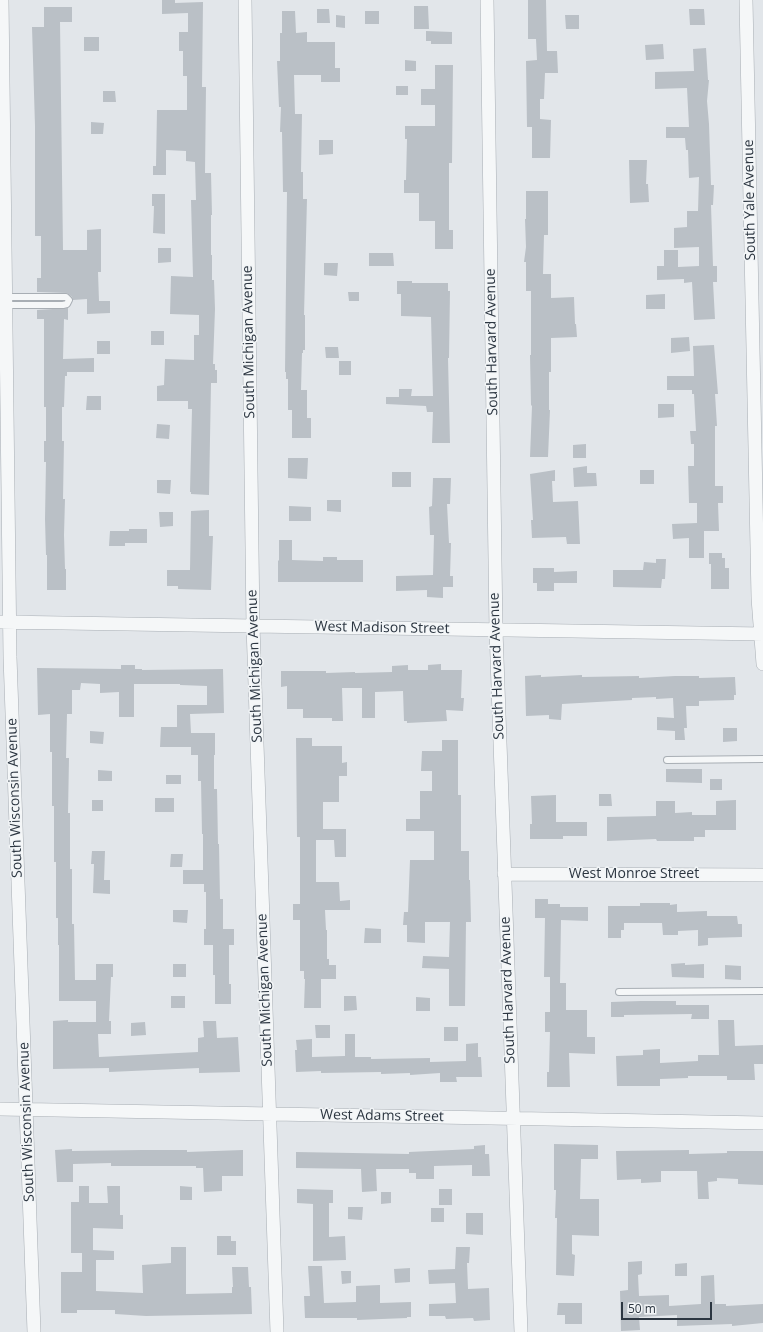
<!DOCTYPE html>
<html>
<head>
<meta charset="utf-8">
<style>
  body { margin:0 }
  #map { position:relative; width:763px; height:1332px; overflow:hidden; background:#e2e6ea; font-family:"Open Sans",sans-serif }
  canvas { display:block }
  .scale { position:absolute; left:621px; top:1302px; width:91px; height:18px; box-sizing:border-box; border:2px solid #2c3641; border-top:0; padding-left:5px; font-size:12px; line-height:14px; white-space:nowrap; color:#2c3641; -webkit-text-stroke:3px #f2f5f7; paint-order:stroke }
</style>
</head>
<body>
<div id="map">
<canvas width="763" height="1332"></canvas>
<div class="scale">50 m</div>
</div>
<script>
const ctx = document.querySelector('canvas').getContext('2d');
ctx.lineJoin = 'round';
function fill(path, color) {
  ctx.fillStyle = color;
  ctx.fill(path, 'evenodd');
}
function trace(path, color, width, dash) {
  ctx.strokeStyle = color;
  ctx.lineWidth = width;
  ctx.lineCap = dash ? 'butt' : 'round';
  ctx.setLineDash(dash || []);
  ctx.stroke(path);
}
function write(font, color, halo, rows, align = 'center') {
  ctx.font = font + ' "Open Sans",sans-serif';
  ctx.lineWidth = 3;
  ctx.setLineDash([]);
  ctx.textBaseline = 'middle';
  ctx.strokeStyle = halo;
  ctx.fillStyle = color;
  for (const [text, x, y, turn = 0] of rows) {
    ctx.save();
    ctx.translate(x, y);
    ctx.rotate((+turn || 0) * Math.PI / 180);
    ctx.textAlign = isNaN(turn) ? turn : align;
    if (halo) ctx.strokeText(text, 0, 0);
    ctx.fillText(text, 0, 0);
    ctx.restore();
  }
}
fill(new Path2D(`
  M162,0h13v3l28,-1 -1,85h4l-1,86h6l1,42h-1v40h1v25h2l1,29 -2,55h2v6h2v13h-6l-2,112 -18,-1v-2h-1l2,-83h-4v-8h-31v-15l7,-1 1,-26 29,1v-25h5v-20l-29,-1 1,-38 22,1 -2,-77h5l-1,-38 -9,-1v-10l-20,-1v25h-13v-9h3l1,-56h30v-34h-4v-25h-4v-19h9v-19l-26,1z
  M528,0h18l1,51h10l1,22h-13l-1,26h-4v20l11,1 -1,38h-18v-31h-5l-1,-66 11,-1 -1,-21h-8z
  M414,6h14l1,23h-15z
  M44,7h28v15h-12l3,228h24v-20l14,-1v43h-3l1,29h11v12l-23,1v-15l-14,1 -1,-3 -5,-4 -30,-1v-14h4v-42h-6v-110l-3,-99h12z
  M317,9h12l1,14h-13z
  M689,9h15l1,16h-15z
  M282,11h13l1,22 11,-1v10h28v26h5v14h-19v-7h-27l1,39h7l-1,58h2v27h4l-3,116h1v35h-2v3h-1l-1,37h6v28h4v20h-19v-28h-4v-31h-2v-7h-1l2,-180h-4l-1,-60h-2l1,-25h-2l-2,-46h3v-28h2z
  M365,11h14v13h-14z
  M336,15l9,1v12l-9,-1z
  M565,15h14v14h-13z
  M426,31l26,1v12h-21v-3h-5z
  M84,37h15v14h-15z
  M663,44l1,15 -18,1 -1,-15z
  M706,48l2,32h1l-2,21 2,23 2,61h3l-1,20h-2l2,61h4v16h-4l2,37 -21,1 -2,-38 -8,1v-4l-27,1v-14h7v-16h14v17l21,-1v-19l-25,1v-20l13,-1v-16h11l1,-34 -10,1 -1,-28h-2l-1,-12h-19v-11h23l-2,-39 -32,1v-17l39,-1 -1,-22z
  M405,60l11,1v10h-11z
  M435,65h18l-1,98h-3v67h4v19h-18v-28h-16v-28h-15v-13h2l1,-41h-2v-13h30v-21h-14v-16h14z
  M396,86h12v9h-12z
  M103,91h12l1,11h-13z
  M91,122l13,1 -1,11h-12z
  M319,140h14v14l-14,1z
  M629,160h18l-1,24h2l1,18 -19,1z
  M526,191h22v44h-4l-1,39h8v24l23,-1 1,27h1l1,13 -26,1v34h-2v38h1l-2,47h-18l2,-51 -1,-1 -1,-50h1v-64h-5v-29h-2l2,-15 -1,-28h1z
  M152,194h13v40l-12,-1 1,-27h-2z
  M158,248h13v14l-13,1z
  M369,253h24l1,13h-25z
  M324,263h14l-1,13 -13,-1z
  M397,281h15v2h36v8h2l-1,67h-1l2,85h-18l1,-31h-6l-1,-6 -40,-2v-7h13v-8h13l-1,7h22l-2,-79 -30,-1v-22h-4z
  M348,292h11v9h-10z
  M665,294v15h-19v-14z
  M68,308v12l-4,-1 -1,40 31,-1v14h-27v4h-2l-1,31h-2v34h2l-1,58h2l-1,36 1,34h1v21h-19v-35h-1l-1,-36 1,-57h-2v-21h2v-34h-2v-88h-7v-9z
  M151,331h13v14h-13z
  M689,337l1,14 -19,2v-15z
  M97,341h13v13h-13z
  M714,345l4,49h-3l2,32h-2v60h8v17h-5l1,28h-15v27h-15v-20l-16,1 -1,-15 25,-1v-20h-8l-1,-37h6v-22h-3l-1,-13h6l-2,-37h-2v-4h-25v-14h27l-1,-30z
  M325,347h13l1,11h-13z
  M339,361h12v14h-12z
  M87,396h14v14h-15z
  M658,404h16v13l-16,1z
  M157,424l13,1 -1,14 -13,-1z
  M586,444v14h-13v-13z
  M288,458h20l-1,21 -19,-1z
  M587,466v7h9l1,13 -23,1 -1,-19z
  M555,470v11h-3l1,21 25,-1 2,43h-13l-1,-7 -34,1 -1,-18h2l-3,-46z
  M640,470h14v14h-14z
  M392,472h19v15h-19z
  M433,478h18l-1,26h-3l2,39h2l-1,33h3v11h-10v11l-16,-1v-7l-31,1v-15l37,-1 1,-40h-4l-1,-28 3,-1z
  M157,480h14l-1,14 -13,-1z
  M327,500h14v12l-14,-1z
  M289,506l22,1v14h-22z
  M209,510v26h4l-2,54 -33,-1v-3h-11v-16h23l1,-59z
  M159,512h14v14l-13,1z
  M129,529h18v14h-22v3h-16l1,-15h19z
  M279,540h13v20l31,1v-4h14v3h26v22h-85v-21l1,-1z
  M709,553h13v5h3v10h4v21h-18v-25h-2z
  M656,559h10l-1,20h-3l-1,9 -48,-1v-17h30l1,-8 12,1z
  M533,568h21v4l23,-1v12h-23v8h-17v-8h-4z
  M441,664v6h21l-1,28h3l-1,13 -17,-1 1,11 -40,2v-2h-3l-1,-30 -28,1v26h-13v-30h-20l1,33h-11v-3h-29v-9h-16v-23l-6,1v-16h45v2l29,-1v1l37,-1v-6l16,-1v5h20v-5z
  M121,665h14v4h7v1l81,-1 1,44 -34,1 1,19h24v22h-1v34h3l1,55h1l1,55h3v30h11v16h-5v39h2v20h-16v-29h-2v-30h-9v-16h2v-37h-2v-8h-21v-14h20v-36h-1l-1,-53h-3v-26h-7v-8h-31l1,-20h16v-22h30v-19l-27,-1v-1h-46v33h-15v-25l-19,1v-9l-19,-1 -1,7h-8v24h-5l-1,44h3l-1,55h2v56h2v55h2l1,56h21v-16h17v13h-2l-2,44h2v13h-13l1,23 99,-5v-14l6,-1 -1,-16h13l1,17 21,-1 2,35 -41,1v-5l-90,4v-4l-56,1v-48l15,-1v2h28v-21h-37v-56h-1v-27h-2v-56h-2v-56h-2v-54h-2v-38l-12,1 -1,-47 84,1z
  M541,675v2l41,-2v2l57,-1v2l36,-2h24v2l36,-1 1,18h-2v5l-35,1v5h-13l1,22h-3l1,12h-10v-9l-18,-1v-13l17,1 -1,-20 -17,1v-2l-24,1v2l-70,4 -1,16 -12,-1v-4l-23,1 -1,-40z
  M723,728h14v13l-14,1z
  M90,731l14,1 -1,12 -13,-1z
  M296,738h16v8h30v17l5,-1v14h-8v26h-16v27h23v28h-11l-1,-17h-18v42h23l1,19 10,-1v10h-25l1,20h1v29h2v6h7v14h-15v29h-17l1,-29h-1v-8h-4v-51h-7v-16h7v-67h-3z
  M442,740h16v55h3v56h8v29h1l1,42h-5l-1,84h-16v-37l-27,-1 1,-12 26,1 1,-35h-25v21l-18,-1v-17h-4l1,-13h4l2,-52h24v-29h-28v-12h14v-28h12v-20h-11l1,-20h20z
  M666,769h36v14l-36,-1z
  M98,770l14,1v10h-14z
  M166,775h15v9h-15z
  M710,779h12v11h-12z
  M599,794h12l1,12h-13z
  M556,795v27h31v14h-24v3h-33v-15h2l-1,-28z
  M155,798h19v14h-19z
  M92,800h11v11h-11z
  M736,800v30h-31v7h-11v4h-37l-1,-2 -49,2v-24l49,-1v-15h19v12l17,-1v3h24v-14z
  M92,851h13l-1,29h6v14l-17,-1 1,-29h-3z
  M171,854h12l-1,13h-12z
  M535,899h13v5h12v3h28v14l-27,-1 -1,63h6v27h21v27h8v17l-26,-1 1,34h-23v-15h2l1,-40h-5v-20h5v-35h-6l1,-59h-10z
  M640,903h30v2l7,-1v8l30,-1v5h30l1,8h4v13l-34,1v7l-10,1v-16l-20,1v4h-15l-1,-12h-38v7h-3v8h-13v-32h32z
  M173,910h15l-1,13 -14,-1z
  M365,928l16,1v14h-17z
  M685,963v2l19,-1v14l-32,-1 -1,-13z
  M173,964h13v13h-13z
  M725,965l16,1v14l-16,-1z
  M171,996h14v12h-14z
  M344,996h12l1,14 -13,1z
  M416,997l14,1v13h-14z
  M641,1001h35v4h33v14h-18l1,-5 -68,1v2h-13v-15z
  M718,1020h16l1,26 28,-1v19h-9l1,16h-28v-4h-39v2l-28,1v7h-43l-1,-30 27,-1v-5l17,-1v14l38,-2v-6h21z
  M145,1022l1,13 -15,1v-13z
  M315,1025h15v13h-14z
  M444,1027h14v14h-14z
  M345,1034h10v23h16v2l59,-1v4l36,-1v-17l12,-1v14h3l1,20h-26l1,5h-17v-9l-30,2v-2l-29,1v-2l-60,1v-2l-25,1 -1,-22h2l-1,-10 16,-1v18l33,-1z
  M554,1144l44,1v14h-17l-1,40h19v37l-27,-1v19l3,1 -1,21 -18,-1 1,-57h-2l1,-28h-2z
  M485,1145v9h4l1,22h-18v-11l-38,1v13h-18v-6h-7v-4h-33l1,22 -15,1 -1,-23 -65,-1v-16l113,2v-2l65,-3v-3z
  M72,1149v2l70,-1h45v2l56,-2v26h-21v15l-18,1 -1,-24h-7v-2h-85v-3l-38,1v18h-16l-2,-32z
  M689,1150v4l38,-1v-2h36v34l-25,-1v-5l-21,-1v3l-9,1 1,17h-11l-1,-28h-36v11l-20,1v-4l-24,1 -1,-29z
  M79,1186h10v17h19l-1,-17h13v29h3v14l-30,-1v22l21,1v9h-18v31l47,2 -1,-28 29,-2v-16h15v47l46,-1v-6h1l-1,-20h16l1,20h2l1,27 -106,2 -31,-2v-4h-38v3h-16v-41h21v-19h-11v-51h8z
  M180,1186l12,1v13h-12z
  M297,1189l36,1v13h-4v34l16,-1 1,24 -33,1v-57l-16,-1z
  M439,1189h13v16h-13z
  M381,1192h10v11l-10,1z
  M348,1207h15l-1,13 -14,-1z
  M431,1208h13v14h-13z
  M466,1213h17v22l-17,-1z
  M217,1236h14v5h5v14h-19z
  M456,1247h14l-1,16h-2l1,26 21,-1 1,32 -16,1 -1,-3 -27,1 -1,-3h-16v-12l27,-1 -1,-20 -26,1 -1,-14 27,-1z
  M642,1261v13l-4,1 1,21 30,-1v11l32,-2v-28l13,-1 1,29h11v2l37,-2v19l-31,3v-2l-55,2v-11l-38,2 1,13 -19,1 -1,-40 8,-1v-28z
  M687,1263v13h-12v-12z
  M308,1266h14l2,37 32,-1v-16l24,-1v18l31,-1v15h-4v1l-50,2v-2h-52l-1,-22h6z
  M410,1268v14l-15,1 -1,-14z
  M341,1271h10v12l-9,1z
  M558,1303h24v21h-17v-9h-8z`), '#bac0c6');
const service = new Path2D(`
  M6,297h60l3,3 -2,4 -4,1h-57
  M667,760l96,-1
  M619,992l144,-1`);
const minor = new Path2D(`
  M2,0l8,657 24,675
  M245,0l8,626 24,706
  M487,0l9,630 25,702
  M746,0l12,598 5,66
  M0,622l763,12
  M504,874l259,1
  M0,1109l763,14`);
trace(service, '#a8aeb4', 8);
trace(minor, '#a8aeb4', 14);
trace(service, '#f5f7f8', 6);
trace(minor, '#f5f7f8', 13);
write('14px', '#2c3641', '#f2f5f7', [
  ["South Yale Avenue",750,200,-91],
  ["South Michigan Avenue",249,342,-91],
  ["South Harvard Avenue",492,342,-91],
  ["West Madison Street",382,628,1],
  ["South Michigan Avenue",255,666,-92],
  ["South Harvard Avenue",497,666,-92],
  ["South Wisconsin Avenue",15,798,-92],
  ["West Monroe Street",634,874],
  ["South Michigan Avenue",265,990,-92],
  ["South Harvard Avenue",508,990,-92],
  ["West Adams Street",382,1116,1],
  ["South Wisconsin Avenue",27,1122,-92]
]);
</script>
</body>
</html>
